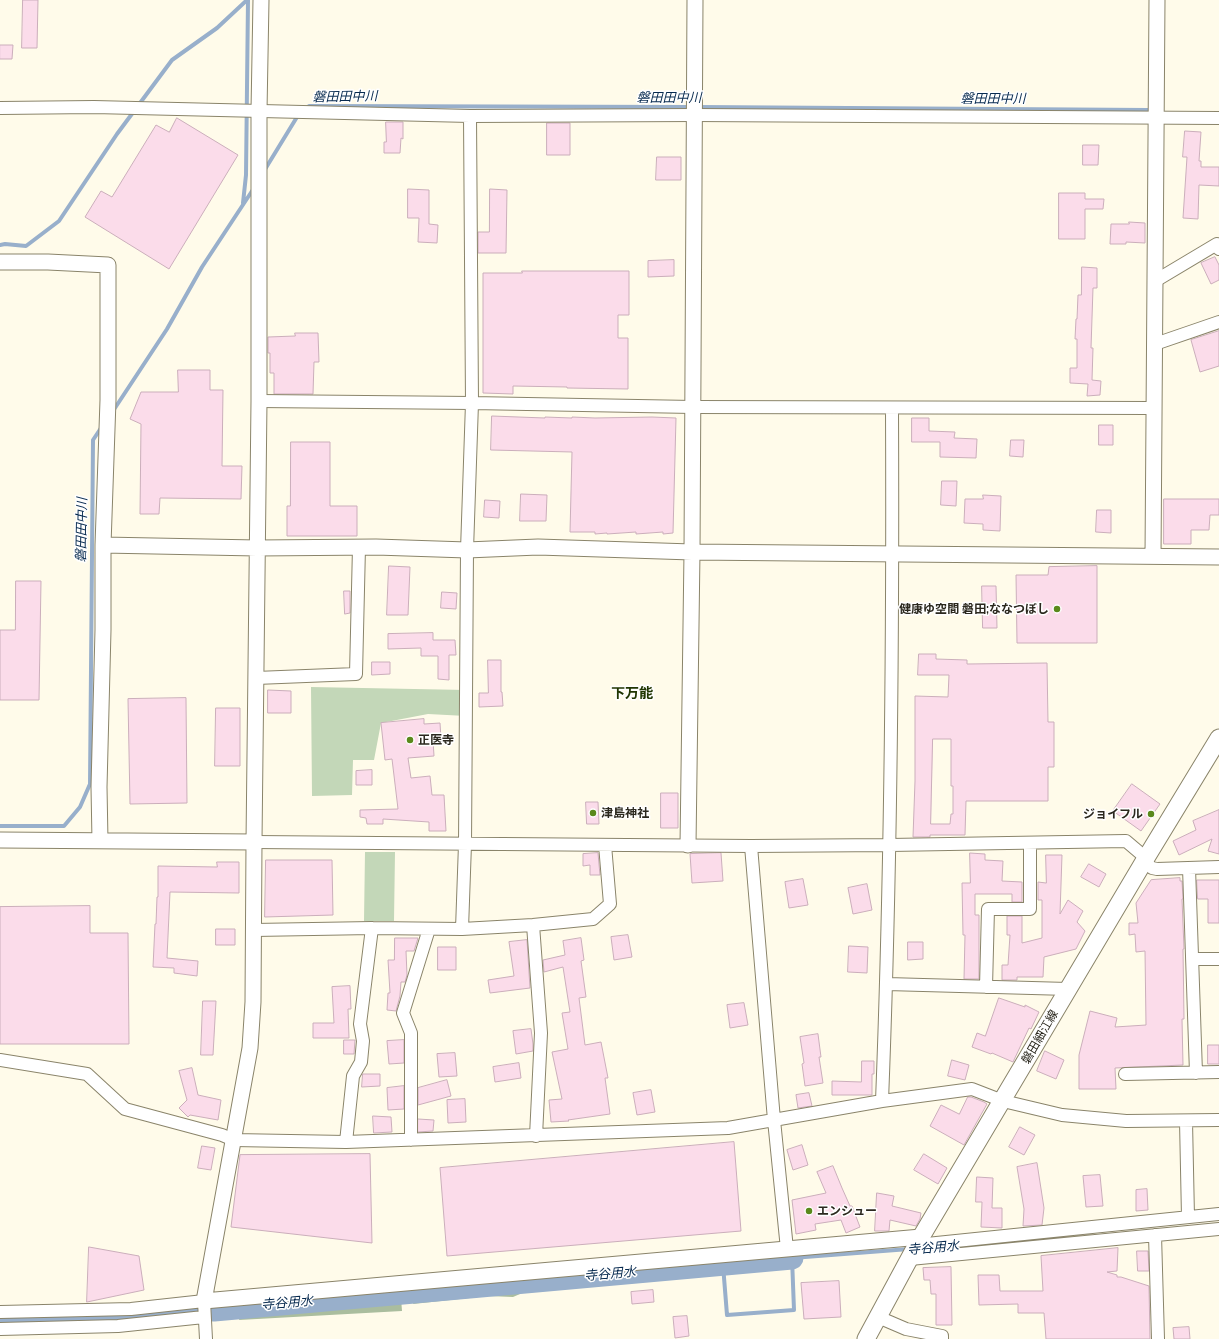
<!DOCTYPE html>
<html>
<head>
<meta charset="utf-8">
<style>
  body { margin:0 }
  canvas { display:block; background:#fffbea }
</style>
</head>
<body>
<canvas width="1219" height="1339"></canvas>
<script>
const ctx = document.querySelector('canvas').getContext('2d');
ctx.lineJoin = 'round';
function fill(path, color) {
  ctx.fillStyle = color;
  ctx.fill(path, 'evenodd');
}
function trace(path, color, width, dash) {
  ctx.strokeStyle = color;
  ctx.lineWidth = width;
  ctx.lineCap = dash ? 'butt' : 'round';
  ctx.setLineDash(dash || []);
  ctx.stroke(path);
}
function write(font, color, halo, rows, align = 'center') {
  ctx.font = font + ' Raleway,"Noto Sans JP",sans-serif';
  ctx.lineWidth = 3;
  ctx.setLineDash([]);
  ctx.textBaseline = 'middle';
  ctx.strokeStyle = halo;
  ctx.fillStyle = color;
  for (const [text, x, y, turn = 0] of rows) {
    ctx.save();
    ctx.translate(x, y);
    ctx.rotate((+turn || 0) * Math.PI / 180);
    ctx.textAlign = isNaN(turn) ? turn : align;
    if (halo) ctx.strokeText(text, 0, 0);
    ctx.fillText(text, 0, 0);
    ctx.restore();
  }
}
fill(new Path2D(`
  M311,687l155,3v26l-38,-2 -47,9 -7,37h-21l-1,35 -40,1z
  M365,852h30l-1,69h-30z`), '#c3d7b8');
fill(new Path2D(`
  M519,1282l1,12 -7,3 -25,-1 -75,8 5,-13z
  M401,1298l1,13 -163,9 2,-8z`), '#aabd9e');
trace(new Path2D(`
  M698,107l450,3
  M305,109l4,-3 382,1
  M264,171l33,-54 3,-3
  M243,203l3,-28 2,-175
  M0,245l5,-1 21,2 33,-25 58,-87 55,-74 45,-32 30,-28
  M113,411l54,-82 35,-62 52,-79
  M0,826h64l16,-19 10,-23 3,-344 8,-12
  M723,1265l4,50 67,-5 -2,-52 117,-9`), '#98afcb', 4);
trace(new Path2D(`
  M0,1320l133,-3 63,-8 18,1 578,-52`), '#98afcb', 23);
const building = new Path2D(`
  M23,0h15l-1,48h-15z
  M0,45h13l-1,14h-12z
  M177,118l61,37 -69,114 -84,-52 16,-26 11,6 44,-72 13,7z
  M386,122h17v17l-2,-1 -1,15h-16v-11h2z
  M547,123h23v32h-23z
  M1185,131l16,1 -2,29h2v6h18v19l-20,-1 -1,34 -15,-1 4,-61h-4z
  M1083,145h16l-1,20h-15z
  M657,157h24v23h-25z
  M408,189l21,1v34l9,1 -1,18 -19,-1 1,-24h-11z
  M490,189l17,1 -1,63h-28v-21h11z
  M1059,193h26v6h19l-1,10h-18v30h-26z
  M1129,222l16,1v20l-19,-1v2h-16l1,-20h18z
  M1215,257l4,8v15l-8,4 -10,-21z
  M674,260v16l-26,1v-16z
  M1082,267l15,1v20h-4l-2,60h2l-1,32 9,1 -1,14 -13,1 1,-12 -18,-1v-15h7v-29h-2l1,-20h1l1,-24h3z
  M522,271h107v44h-11v23h10v51l-61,-1v-1l-54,-1v8l-30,-1v-120h39z
  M1219,331v35l-19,6 -9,-32z
  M295,333h23l1,29h-5l-1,32h-39v-21h-4v-20h-2v-16l27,-1z
  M178,370h32v20h13l-1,76h20l-1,33 -81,-1 -1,16h-19l1,-90 -11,-5 11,-27h37z
  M492,416l53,2v-1l27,1v-1l23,1 57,-1 24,1 -3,115 -10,1v-2l-27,2v-2l-29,2v-1l-12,1v-2h-25l2,-80 -81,-2z
  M912,418h17v13l26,1 -1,6 23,1 -1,19 -36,-1v-15h-28z
  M1099,425h14v20h-14z
  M1011,440h13l-1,17 -13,-1z
  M291,442h39v64h27v30h-70v-30h3z
  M942,481h15l-1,25 -15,-1z
  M521,494l26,1 -1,26h-26z
  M983,495l18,1 -1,35 -17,-1v-6l-19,-1 1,-24h18z
  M1164,499h55v16h-9l-1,15h-18v14h-27z
  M485,500l15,1 -1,17 -15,-1z
  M1097,510h14v23l-15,-1z
  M389,566l21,1 -2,48h-21z
  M1097,566v77h-80l-1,-68h32l1,-8z
  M16,581h25l-2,119h-39v-70h15z
  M982,586h14l1,42h-14z
  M344,591h6v22l-5,1z
  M442,592l15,1 -1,16 -15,-1z
  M433,633v7h22l1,15h-7v25l-11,-1v-23h-17v-8l-33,1v-15z
  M919,654h17v5l31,1v4l80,-1 1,59h6v45h-6v34h-82l-1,34h-35v2h-17l2,-56v-85l33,1 1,-22h-31zM933,739h18v47h2v28h-2l-1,10h-19z
  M488,660h13v32h1l1,14 -24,1v-14h9z
  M372,662h18v12l-18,1z
  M268,690l23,1v22h-23z
  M186,698l1,105 -57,1 -2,-105z
  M216,708h24v58h-25z
  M424,719v5l16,-1 1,16 -8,1 1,16 -26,2 3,20 19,-2 2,19h12l2,36h-17v-9l-46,-3v5h-16l-1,-6 -6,-1v-7l38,-1 -6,-50 -7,1 -4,-37z
  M372,770v15h-16v-14z
  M1132,784l28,20 -19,27 -28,-20z
  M661,793h17v35h-17z
  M586,802h12l1,22h-12z
  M1219,810v44l-11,-3 4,-12 -33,16 -6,-14 23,-11 -3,-9z
  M598,853l2,22h-10v-10l-7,1v-12z
  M721,853l2,28 -31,2 -2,-29z
  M970,853l15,1v6l18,1 -1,20 20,1v20h-10v-8h-37v21h4v64h-15l1,-44h-2l-1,-52h8z
  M1046,855h16l-2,59 8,-14 15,11 -6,11 8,9 -9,18 -32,8 -1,20h-26v3h-15v-15h6l2,-30h-3v-19h15v27l20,-5v-38h-4v-18l8,1z
  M266,860h66l1,55 -68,2z
  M217,862h22v31l-69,-1 -3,66 31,3 -1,15 -23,-3v-5l-21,-1 2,-43h1l1,-27h1v-31l59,1z
  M1089,864l17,10 -7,13 -18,-10z
  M1180,878v3h2l1,18h-1l2,50h-1l1,70h-2l1,46 -68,3 1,21h-37v-34l11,-44 27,7 -2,9 31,-2 -1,-74 -9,1 -1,-18 -6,1v-12h9l-2,-20 15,-23z
  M803,879l5,26 -19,3 -4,-26z
  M1197,880h22v43h-11v-24h-10z
  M867,884l5,26 -19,4 -5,-26z
  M90,906v27h38l1,111h-129v-137z
  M216,929h19v16h-19z
  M628,935l4,22 -18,3 -3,-23z
  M395,938h23l-4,13h-8l1,24 -2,7h-4l-1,14 -4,15 -9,-1 1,-17h2l-2,-33h6z
  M581,938l3,22 -3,1 5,36 -7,1 6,47 16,-3 7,36h-3l5,36 -42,6 1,1 -18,1 -2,-22 13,-1 -10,-47 16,-3 -6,-36 8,-1 -7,-45 -19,5 -1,-12 22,-5 -2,-14z
  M527,940l3,48 -40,5 -2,-13 26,-4 -5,-34z
  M908,942h15v17l-15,1z
  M849,946l19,1 -1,26 -19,-1z
  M438,947h18v23h-18z
  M350,986l1,23h-3l1,29h-36v-15h21l-2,-36z
  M999,998l26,9v-2l14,7 -8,17 -2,-1 -16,34 -21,-9 -1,1 -19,-7 5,-14 8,3z
  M203,1001h13l-3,54h-12z
  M744,1003l4,22 -18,3 -3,-23z
  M531,1029l2,15v7l-17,3 -3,-23z
  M818,1034l3,23h-2l4,26 -18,3 -3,-22 2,-1 -4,-26z
  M344,1040h11l-1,14h-10z
  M404,1040v23l-15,1 -2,-23z
  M1208,1045h11v19h-11z
  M1045,1051l19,9 -8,19 -19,-8z
  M455,1053l2,23 -18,1 -2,-23z
  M952,1060l17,5 -4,15 -17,-4z
  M862,1061h12v13h-2v21h-40v-14l29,1z
  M519,1063l2,15 -26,4 -2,-15z
  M192,1068l6,27 23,5 -3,20 -28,-5 -2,2 -9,-9 8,-8 -8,-29z
  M363,1074h17v12l-18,1z
  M447,1080l4,16 -33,9v-17z
  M404,1086v23l-16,1 -1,-22z
  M651,1090l4,22 -18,3 -4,-22z
  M809,1093l3,13 -14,2 -2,-13z
  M968,1097h3l13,5 3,2 -23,41 -34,-19 11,-21 18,9z
  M465,1099l1,23 -18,1 -1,-23z
  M373,1116l18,1 1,15 -18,1z
  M418,1119l16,1 -1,11 -15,1z
  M1020,1127l15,8 -11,20 -15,-8z
  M734,1142l7,89 -294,25 -7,-88z
  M802,1145l6,20 -15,5 -6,-20z
  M202,1146l13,2 -4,22 -13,-2z
  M370,1154l2,89 -141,-16 9,-72z
  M924,1154l23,14 -9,16 -24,-14z
  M1037,1163l7,45 -2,17 -19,1 1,-17 -7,-42z
  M833,1166l9,22 8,18h2l8,21 -14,6 -5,-13 -26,4 1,6 -20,4 -4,-34 34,-7 -9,-21z
  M1100,1175l3,31 -17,1 -3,-31z
  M977,1177l16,1 -1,30h10v20l-21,-1 1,-25h-6z
  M1147,1189l1,21 -12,1v-21z
  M877,1193l17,3 -2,10 29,7 -1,6 -4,7 -26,-6 -1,11h-14z
  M89,1247l50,9 5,34 -57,12z
  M1118,1248l-1,23 -10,1 10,3v2h4l28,9 1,53h-104l-2,-26h-26v-9l-39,1 -1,-30h21l1,16h43l-2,-35z
  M1137,1251h11l1,20h-11z
  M951,1267l1,58h-16v-31h-5l-1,-14h-6l-1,-12z
  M839,1281l2,36 -37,2 -3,-36z
  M653,1290l1,12 -22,2 -1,-12z
  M687,1316l2,20 -14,2 -2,-21z
  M1189,1327l1,12h-16l-1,-11z`);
fill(building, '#fbdcea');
trace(building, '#cbaebb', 1);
const minor = new Path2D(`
  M0,108l94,-1 376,9 225,-1 524,3
  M1155,281l62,-37 2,5
  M1155,344l64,-22
  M259,401l213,2 221,4 461,1
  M256,678l100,-4 3,-127
  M254,842l497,4 139,-1 236,-4 20,17
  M751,846l23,274 13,129
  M1144,861l8,7 5,1 62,-2
  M1189,868l7,205
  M533,925l8,108 -5,103
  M462,929l3,-85 2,-294 5,-147 -2,-287
  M254,930l118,-2 90,1 71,-4 60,-6 17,-15 -5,-59
  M1192,959h27
  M887,984l181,5
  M986,987l2,-78h42v-66
  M0,1060l87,14 38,35 97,26 12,5 112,2 382,-14 154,-27 90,-12 31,12 59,14 64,6 93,-1
  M1125,1074l94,-2
  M882,1101c9,-231 11,-462 10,-693
  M1186,1121l2,96
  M411,1140v-107l-8,-20 26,-84
  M346,1142l7,-66 8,-14 2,-21 -3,-17 12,-96
  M1155,1235l3,104
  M917,1245l302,-31
  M910,1259l309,-30
  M0,1312l131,-3 73,-8 2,38
  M878,1317l28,12 36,7v3
  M0,1329l118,-3 86,-9`);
const tertiary = new Path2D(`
  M261,0l-2,111v290l-5,441 -1,160 -3,46 -46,253 717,-64
  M0,262h48l60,3v135l-5,145v85l-4,157 1,54
  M103,545l154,3 119,-1 91,3 71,-3 154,5 527,5
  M1153,556l4,-556
  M0,840l254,2
  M688,845l4,-293 3,-552`);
const secondary = new Path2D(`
  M866,1339l55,-102 225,-379 73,-120`);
trace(minor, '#8a846a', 14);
trace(tertiary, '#8a846a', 17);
trace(secondary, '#8a846a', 19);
trace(minor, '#fff', 12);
trace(tertiary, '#fff', 15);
trace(secondary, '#fff', 17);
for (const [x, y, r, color] of [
  [1057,609,4,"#5a891b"],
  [410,740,4,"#5a891b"],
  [593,813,4,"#5a891b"],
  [1151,814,4,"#5a891b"],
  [809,1211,4,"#5a891b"]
]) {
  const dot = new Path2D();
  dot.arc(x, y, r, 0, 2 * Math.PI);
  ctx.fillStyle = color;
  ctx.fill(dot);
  trace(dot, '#fff', 1.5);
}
write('bold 12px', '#2b281e', '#fff', [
  ["健康ゆ空間 磐田;ななつぼし",1049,609,"right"],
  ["正医寺",418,740],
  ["津島神社",601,813],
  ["ジョイフル",1143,814,"right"],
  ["エンシュー",817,1211]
], 'left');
write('12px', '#2b281e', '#fff', [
  ["磐田細江線",1040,1037,-60]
]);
write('italic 13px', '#072a4f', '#fff', [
  ["磐田田中川",345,97,-1],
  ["磐田田中川",669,98],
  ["磐田田中川",993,99],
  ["磐田田中川",82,530,-89],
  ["寺谷用水",933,1248,-5],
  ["寺谷用水",610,1274,-5],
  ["寺谷用水",287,1303,-5]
]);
write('bold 14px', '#203602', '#fff', [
  ["下万能",632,694]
]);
</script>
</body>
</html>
